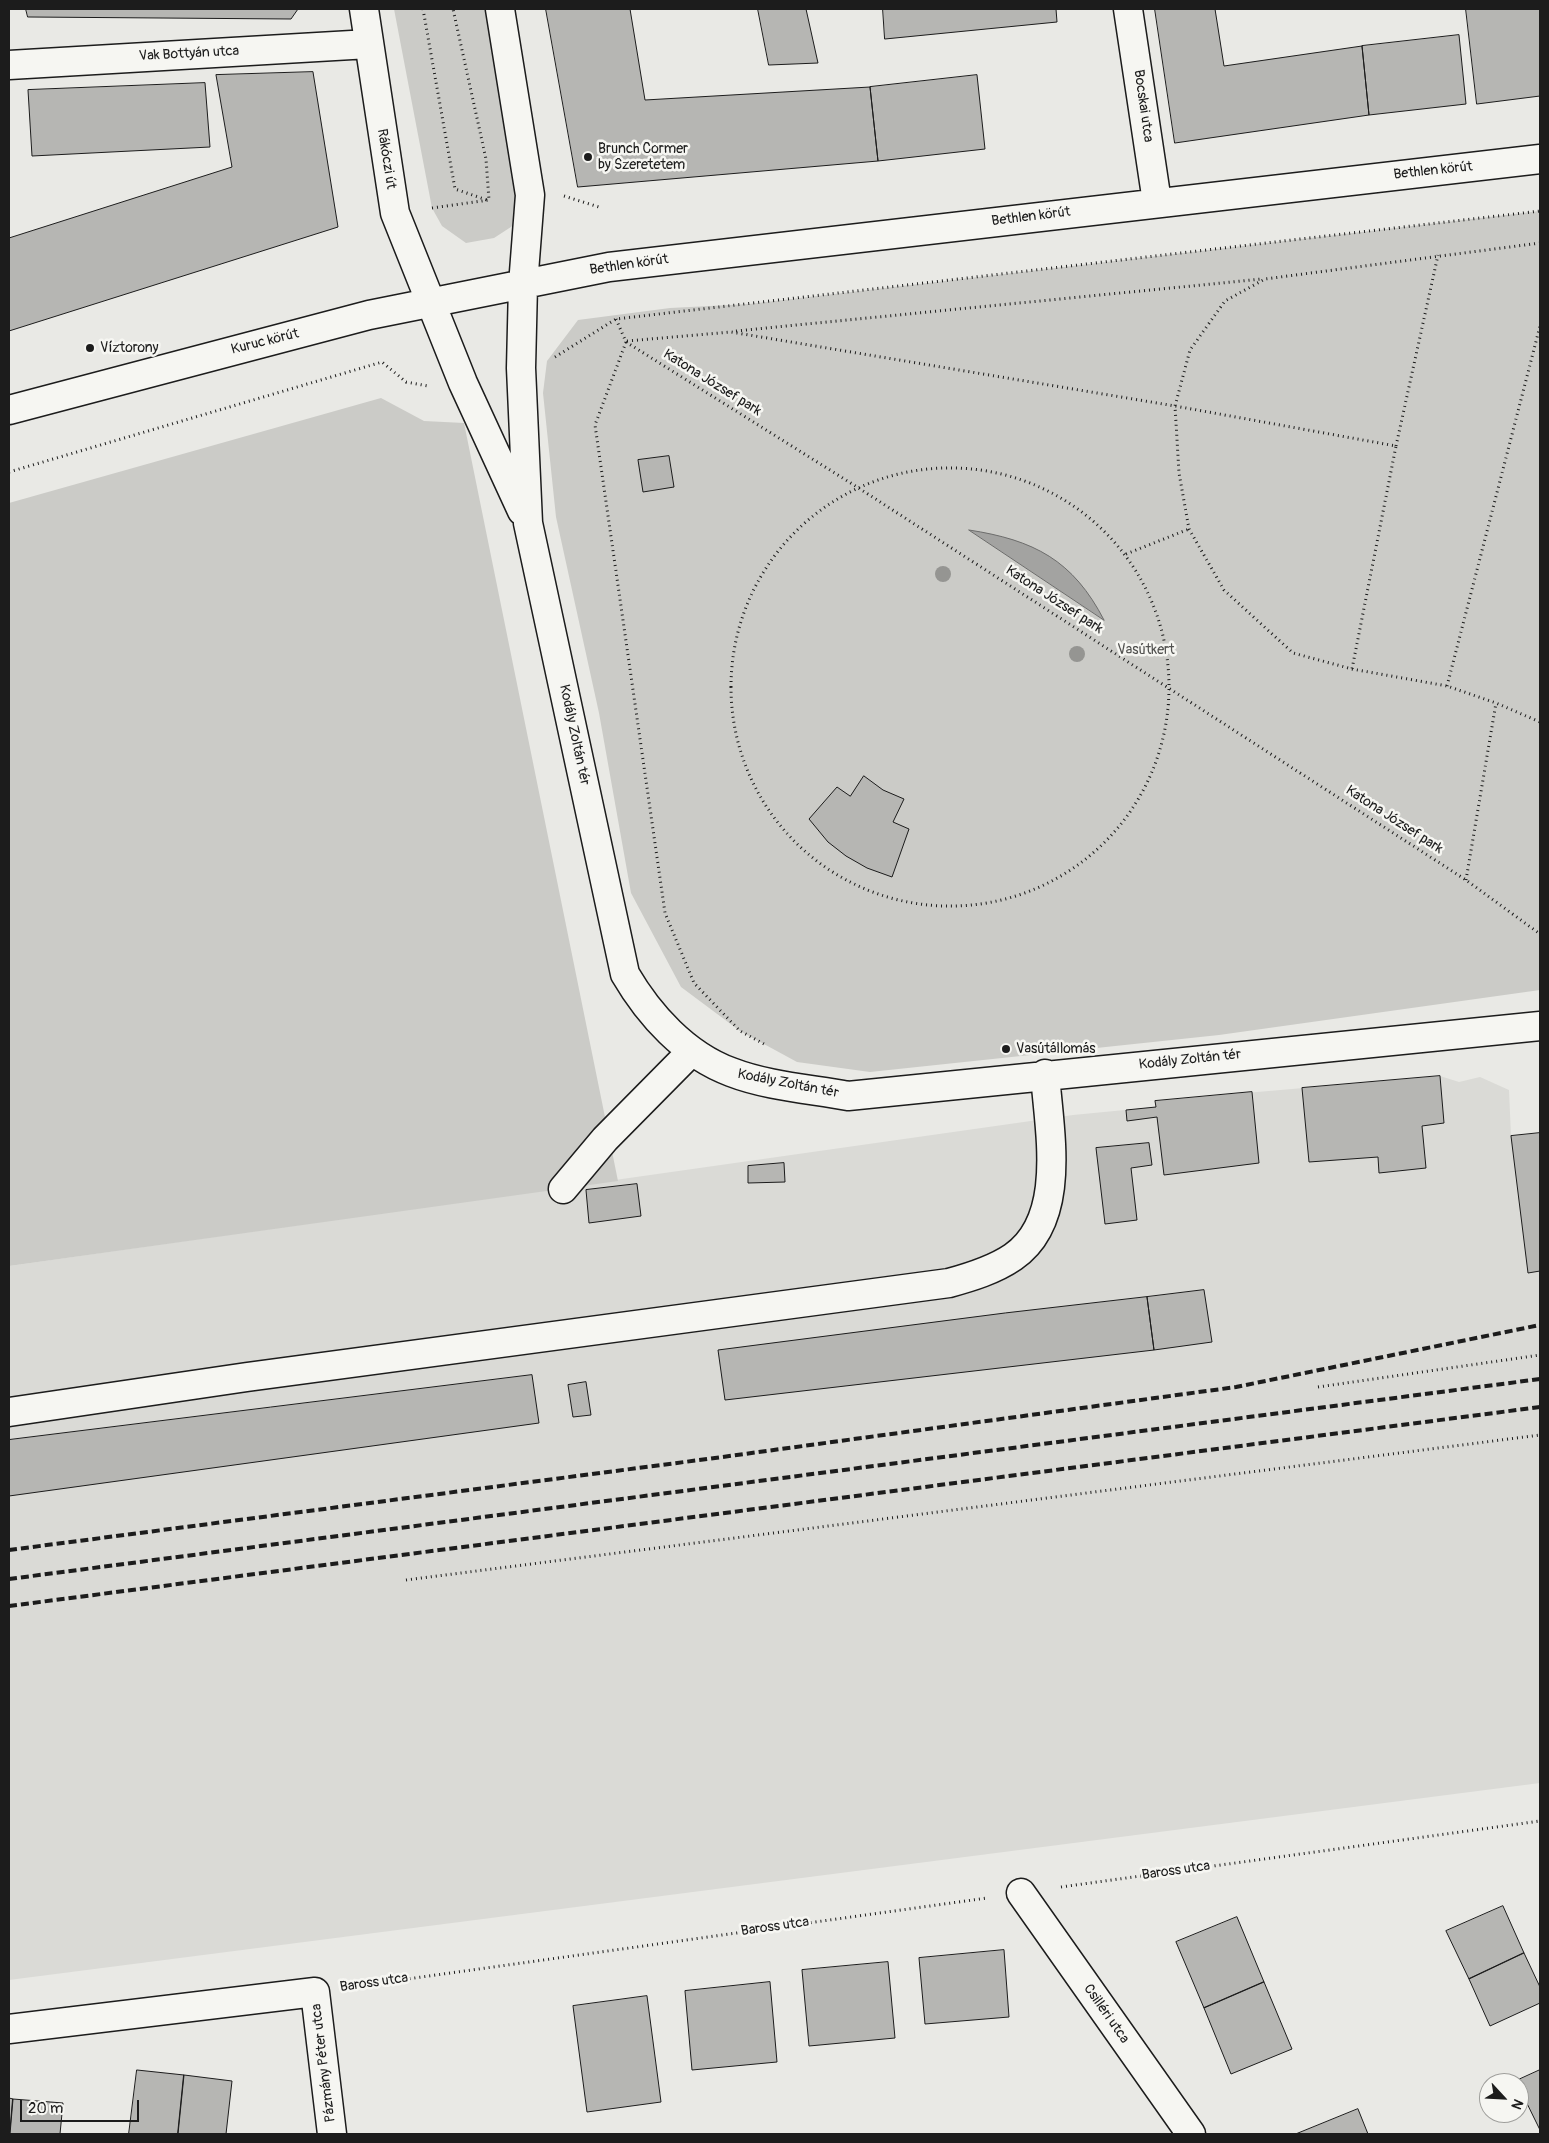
<!DOCTYPE html>
<html>
<head>
<meta charset="utf-8">
<style>
  body { margin:0 }
  #map { position:relative; width:1549px; height:2143px; overflow:hidden; background:#e9e9e5; font-family:Pangolin,sans-serif }
  canvas { display:block }
  .frame { position:absolute; inset:0; border:10px solid #1c1c1c; pointer-events:none }
  .north { position:absolute; left:1479px; top:2073px; width:50px; height:50px; box-sizing:border-box; background:#f6f6f2; border:1px solid #9f9f9c; border-radius:50%; rotate:115deg; font-size:14px; font-weight:700; line-height:20px; text-align:center; color:#1c1c1c }
  .north::after { content:''; display:block; margin:auto; width:18px; height:22px; background:#1c1c1c; clip-path:polygon(50% 0,100% 100%,50% 72%,0 100%) }
  .scale { position:absolute; left:20px; top:2100px; width:119px; height:22px; box-sizing:border-box; border:2px solid #1c1c1c; border-top:0; padding-left:6px; font-size:15px; line-height:18px; white-space:nowrap; color:#1c1c1c; -webkit-text-stroke:4px #f6f6f2; paint-order:stroke }
</style>
</head>
<body>
<div id="map">
<canvas width="1549" height="2143"></canvas>
<div class="frame"></div>
<div class="north">N</div>
<div class="scale">20 m</div>
</div>
<script>
const ctx = document.querySelector('canvas').getContext('2d');
ctx.lineJoin = 'round';
function fill(path, color) {
  ctx.fillStyle = color;
  ctx.fill(path, 'evenodd');
}
function trace(path, color, width, dash) {
  ctx.strokeStyle = color;
  ctx.lineWidth = width;
  ctx.lineCap = dash ? 'butt' : 'round';
  ctx.setLineDash(dash || []);
  ctx.stroke(path);
}
function write(font, color, halo, rows, align = 'center') {
  ctx.font = font + ' Pangolin,sans-serif';
  ctx.lineWidth = 5;
  ctx.setLineDash([]);
  ctx.textBaseline = 'middle';
  ctx.strokeStyle = halo;
  ctx.fillStyle = color;
  for (const [text, x, y, turn = 0] of rows) {
    ctx.save();
    ctx.translate(x, y);
    ctx.rotate((+turn || 0) * Math.PI / 180);
    ctx.textAlign = isNaN(turn) ? turn : align;
    if (halo) ctx.strokeText(text, 0, 0);
    ctx.fillText(text, 0, 0);
    ctx.restore();
  }
}
fill(new Path2D(`
  M1440,1076l19,6 21,-5 29,13 2,46 29,-3v650l-1531,197v-714l1064,-151 83,-8 -1,-6z`), '#dadad6');
fill(new Path2D(`
  M394,9h96l28,188 -4,28 -20,13 -28,5 -24,-17 -10,-18z
  M1540,211v779l-321,45 -349,37 -73,-10 -57,-31 -59,-44 -50,-94 -32,-180 -43,-196 -13,-124 4,-32 31,-41 92,-12 79,-4z
  M381,398l43,23 40,2 154,758 -609,85v-763z`), '#cbcbc7');
const water = new Path2D(`
  M969,530c65,10 104,30 135,90z`);
fill(water, '#a3a3a1');
trace(water, '#6d6d6c', 1);
const building = new Path2D(`
  M26,9h272l-7,10 -263,-2z
  M546,9h84l15,91 225,-13 8,74 -300,26z
  M758,9h48l12,54 -49,2z
  M883,9h173l1,13 -172,17z
  M1155,9h60l9,57 138,-20 7,69 -194,28z
  M1466,9h74v87l-63,8z
  M1459,35l7,69 -97,11 -7,-69z
  M313,72l25,155 -329,104v-93l223,-71 -16,-92z
  M977,75l8,74 -107,12 -8,-74z
  M205,83l5,64 -178,9 -4,-66z
  M669,456l5,31 -31,5 -5,-32z
  M864,776l19,14 21,9 -11,23 16,7 -17,48 -25,-9 -21,-12 -18,-14 -19,-23 28,-32 13,9z
  M1440,1076l4,47 -22,3 4,42 -47,5 -1,-16 -69,5 -7,-74z
  M1252,1092l7,71 -95,12 -7,-58 -30,4 -1,-11 30,-3 -1,-6z
  M1540,1133v138l-12,2 -17,-137z
  M1149,1143l3,22 -21,3 6,52 -32,4 -9,-76z
  M784,1163l1,19 -37,1v-17z
  M637,1184l4,32 -52,7 -3,-33z
  M1204,1290l8,52 -58,8 -7,-53z
  M1147,1297l7,53 -429,50 -7,-50 287,-37z
  M532,1375l7,48 -530,73v-56z
  M586,1382l5,33 -18,2 -5,-32z
  M1503,1906l21,47 -55,26 -23,-48z
  M1237,1917l27,65 -60,26 -28,-66z
  M1004,1950l5,67 -84,7 -6,-66z
  M1524,1953l16,34v16l-50,23 -21,-47z
  M888,1962l7,76 -86,8 -7,-76z
  M770,1982l7,80 -85,8 -7,-79z
  M1264,1982l28,67 -61,25 -27,-66z
  M647,1996l14,106 -74,10 -14,-106z
  M137,2070l47,5 -6,59h-49z
  M1540,2070v60l-24,-49z
  M184,2075l48,6 -6,53h-48z
  M9,2098l4,1 -3,35h-1z
  M13,2099l50,4 -3,31h-50z
  M1358,2109l10,25h-72z`);
fill(building, '#b6b6b3');
trace(building, '#1c1c1c', 1);
const minor = new Path2D(`
  M364,9l31,204 68,170 59,128
  M500,9l30,186 -7,90 -2,83 7,155 97,451c24,41 60,81 106,98 36,14 79,17 117,24l692,-70
  M1128,9l29,193
  M9,65l360,-21
  M9,410l360,-95 240,-48 931,-108
  M563,1189l42,-50 87,-88
  M9,1412l238,-35 702,-94c22,-6 45,-13 64,-26 55,-38 36,-126 32,-183
  M1021,1893l170,241
  M9,2029l306,-37 17,142`);
trace(minor, '#1c1c1c', 31);
trace(new Path2D(`
  M423,9l32,180 32,11
  M564,196l38,12
  M432,208l57,-8 -3,-41 -33,-150
  M1540,243l-275,36 -40,22 -35,49 -15,56 4,67 10,56 35,61 69,63 59,16 95,17 49,17 44,19
  M616,319l10,23 231,145 609,393 74,54
  M736,331l526,-52
  M627,341l104,-9 444,74 221,40 -44,223
  M626,342l-31,83 70,488 29,70 46,48 24,13
  M555,357l61,-38 924,-108
  M1396,446l42,-191
  M731 687a219 219 0 1 1 438 0a219 219 0 1 1-438 0Z
  M9,472l373,-110 24,20 22,4
  M1126,554l63,-25
  M1447,686l93,-360
  M1466,880l30,-177
  M1318,1387l222,-32
  M406,1580l1134,-145
  M1061,1887l479,-66
  M350,1987l637,-89`), '#1c1c1c', 3, [1, 4]);
trace(minor, '#f6f6f2', 28);
trace(new Path2D(`
  M9,1550l706,-92 521,-71 304,-62
  M9,1579l1531,-200
  M9,1606l1531,-199`), '#1c1c1c', 4, [8, 4]);
ctx.fillStyle = '#959592';
for (const [x, y] of [
  [943,574],
  [1077,654]
]) {
  ctx.beginPath();
  ctx.arc(x, y, 8, 0, 2 * Math.PI);
  ctx.fill();
}
for (const [x, y, r, color] of [
  [588,157,5,"#1c1c1c"],
  [90,348,5,"#1c1c1c"],
  [1006,1049,5,"#1c1c1c"]
]) {
  const dot = new Path2D();
  dot.arc(x, y, r, 0, 2 * Math.PI);
  ctx.fillStyle = color;
  ctx.fill(dot);
  trace(dot, '#f6f6f2', 2);
}
write('14px', '#1c1c1c', '#f6f6f2', [
  ["Vak Bottyán utca",189,54,-3],
  ["Bocskai utca",1143,106,82],
  ["Rákóczi út",386,159,81],
  ["Bethlen körút",1433,171,-6],
  ["Bethlen körút",1031,217,-7],
  ["Bethlen körút",629,265,-8],
  ["Kuruc körút",265,342,-14],
  ["Katona József park",712,383,32],
  ["Katona József park",1054,600,33],
  ["Kodály Zoltán tér",574,735,78],
  ["Katona József park",1394,820,33],
  ["Kodály Zoltán tér",1190,1060,-6],
  ["Kodály Zoltán tér",788,1084,11],
  ["Baross utca",1176,1871,-8],
  ["Baross utca",775,1927,-8],
  ["Baross utca",374,1983,-8],
  ["Csilléri utca",1106,2014,55],
  ["Pázmány Péter utca",324,2063,-97]
]);
write('14px', '#1c1c1c', '#f6f6f2', [
  ["Brunch Cormer",598,149],
  ["by Szeretetem",598,165],
  ["Víztorony",100,348],
  ["Vasútállomás",1016,1049]
], 'left');
write('14px', '#51514f', '#f6f6f2', [
  ["Vasútkert",1146,650]
]);
</script>
</body>
</html>
